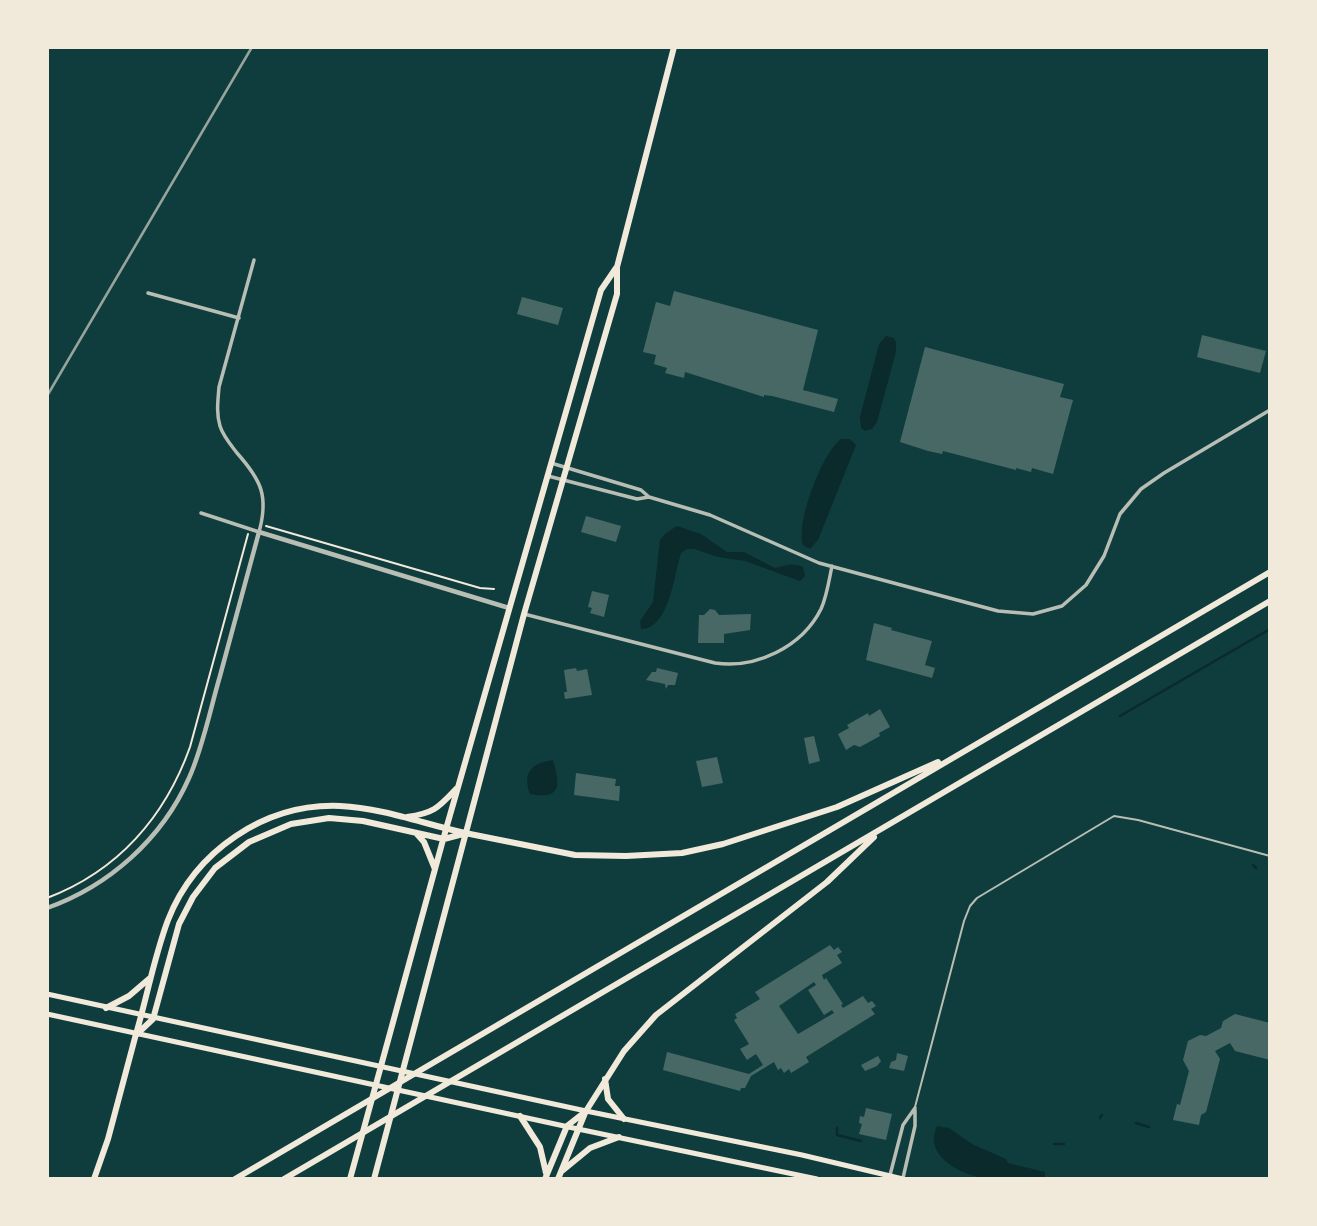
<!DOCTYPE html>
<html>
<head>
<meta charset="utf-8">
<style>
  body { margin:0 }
  #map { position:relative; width:1317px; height:1226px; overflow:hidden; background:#0f3d3e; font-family:Karla,sans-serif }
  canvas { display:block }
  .frame { position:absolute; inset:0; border:49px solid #f1e9da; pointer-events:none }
</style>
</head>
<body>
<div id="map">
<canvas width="1317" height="1226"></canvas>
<div class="frame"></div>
</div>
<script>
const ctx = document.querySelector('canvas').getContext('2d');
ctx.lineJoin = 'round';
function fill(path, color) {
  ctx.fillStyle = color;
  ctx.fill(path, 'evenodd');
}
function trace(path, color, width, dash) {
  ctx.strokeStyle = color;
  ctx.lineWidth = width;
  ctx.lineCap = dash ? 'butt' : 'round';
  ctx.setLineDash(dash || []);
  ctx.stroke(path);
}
fill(new Path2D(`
  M886,336l8,2 2,4v10l-19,70 -5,7 -7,2 -4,-3 -1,-11 19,-73z
  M841,439h9l6,6 -38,95 -8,9 -7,-4c-7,-23 19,-92 38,-106z
  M677,526l24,8 26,18h17l31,16c11,-2 16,-6 28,-1l2,9 -5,5 -55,-20 -27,-4 -24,-8h-7l-6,4c-7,23 -12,76 -40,76l-1,-8 13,-19 7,-62 6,-7z
  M553,760c7,25 9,40 -23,34 -8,-22 2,-31 23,-34z
  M937,1126l12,2 23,16 34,15 2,4 37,9v7c-18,0 -36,1 -54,0 -19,-1 -54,-14 -57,-37 -1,-5 1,-11 3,-16z`), '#0a2a2b');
trace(new Path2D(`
  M1120,716l150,-87
  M1253,865l3,3
  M1100,1118l2,-3
  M1136,1123l13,4
  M837,1128v7l24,6
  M1054,1144h10`), '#0a2a2b', 2.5);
fill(new Path2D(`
  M674,291l144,39 -15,60 35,9 -4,13 -62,-16 -8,-1v2l-79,-25 -1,6 -19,-5 2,-5 -13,-4 2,-9 -13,-3 13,-50 14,4z
  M522,297l41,11 -5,17 -41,-11z
  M1202,335l64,16 -6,22 -63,-16z
  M925,347l139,37 -4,13 13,3 -20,74 -21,-6 -1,4 -15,-4v2l-73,-19 -1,3 -14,-3 -28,-9z
  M586,516l35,10 -5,16 -35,-10z
  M592,591l17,4 -5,22 -14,-4 2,-5 -4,-1z
  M710,609l5,1 4,5 32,-1 -1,16 -26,4v9h-26l1,-28h5z
  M874,623l18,5 -1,2 41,11 -7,24 10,3 -3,10 -66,-18z
  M576,668l1,3 10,-2 5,26 -27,4 -1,-7h3l-3,-22z
  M657,668l21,5 -3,12h-7l-2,4 -1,-5 -19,-4 6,-8h4z
  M880,709l10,18 -11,6 1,3 -20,11 -6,-2 -8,5 -8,-16 11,-6 -2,-3 21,-12 1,3z
  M814,736l6,25 -11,3 -5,-26z
  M717,757l6,26 -21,4 -6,-26z
  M576,773l40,6 -1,7h5l-1,15 -45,-6z
  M830,945l4,5 4,-3 4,5 -5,3 5,8 -20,12 2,5 2,-2 17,26 -2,1 2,3 20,-12 5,7 4,-2 4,5 -5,3 4,5 -69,43 3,5 -18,11 -2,-4 -5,4 -3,-5 -3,2 -4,-8 -23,14 -6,12h-4l-1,3 -77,-21 4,-18 82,22 14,-9 -7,-11 -9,6 -7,-11 9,-5 -15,-24 3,-2 -2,-4 25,-15 -5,-7zM814,982l2,3 -8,5 16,25 8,-5 2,3 -36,21 -19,-28z
  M1235,1014l35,9v37l-35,-9 -5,-8 -15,8 5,8 -14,53 -5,3 -2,10 -26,-5 4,-16 3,1 9,-34 -6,-11 5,-19 12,-6 6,1 15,-8 2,-7z
  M897,1053l11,3 -4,15 -15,-3 2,-6 5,-2z
  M878,1056l3,5 -4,5 -12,5 -4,-6z
  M866,1108l26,6 -6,26 -27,-6 3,-10 -3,-1 1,-7 4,1z`), '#486865');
trace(new Path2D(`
  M266,526l214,62 14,1
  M47,898c71,-27 118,-81 143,-151l58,-213`), '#f1e9da', 2);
trace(new Path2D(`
  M915,1107l49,-186 6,-15 7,-8 137,-82 24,4 132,36`), '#b8beb3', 2);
trace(new Path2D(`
  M148,293l91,25
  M551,463l90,27 8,7
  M548,476l89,23 12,-2 61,18 109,48 179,48 35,3 29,-8 24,-21 18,-29 16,-42 21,-25 23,-16 106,-63
  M201,513l58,19c10,-36 2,-52 -22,-79 -6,-8 -14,-17 -17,-27 -4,-13 -2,-26 -1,-39l35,-127
  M524,614l191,49c41,6 87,-16 106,-54 6,-13 8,-29 11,-43
  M903,1178l12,-52v-16
  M889,1179l14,-54 12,-17`), '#b8beb3', 3.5);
trace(new Path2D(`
  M47,908c62,-22 115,-69 142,-130 14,-31 21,-68 31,-102 13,-48 26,-96 39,-144l250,76`), '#b8beb3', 4.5);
trace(new Path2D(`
  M586,1111l216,44 101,24
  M578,1129l239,50`), '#f1e9da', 5);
trace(new Path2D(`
  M47,994l539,117
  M47,1014l531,115`), '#f1e9da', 5);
trace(new Path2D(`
  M407,817c27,-4 31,-9 49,-28
  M416,833l8,9 11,27
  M106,1008l23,-12 21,-18
  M136,1034c11,-37 18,-77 32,-114 27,-69 97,-117 172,-114 43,2 84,18 125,27
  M137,1034l16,-15 26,-95 14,-27 22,-29 34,-26 42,-18 38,-6 34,3 81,18 19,-5
  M520,1116l20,31 6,26
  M562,1171l28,-23 29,-11
  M350,1179l96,-350 155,-539 15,-22
  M374,1179l150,-565 93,-320v-27l57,-220
  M545,1179l22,-53 19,-15
  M558,1179l27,-66`), '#f1e9da', 6);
trace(new Path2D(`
  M465,833l110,22 51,1 56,-3 41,-9 114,-37 101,-45
  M605,1079l3,20 16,20
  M586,1111l38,-60 32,-36 171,-133 47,-45
  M94,1179l14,-40 28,-105
  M235,1179l1035,-607
  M284,1179l986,-578`), '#f1e9da', 6);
trace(new Path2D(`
  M47,396l205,-349`), '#97a49c', 2.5);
</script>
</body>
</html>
